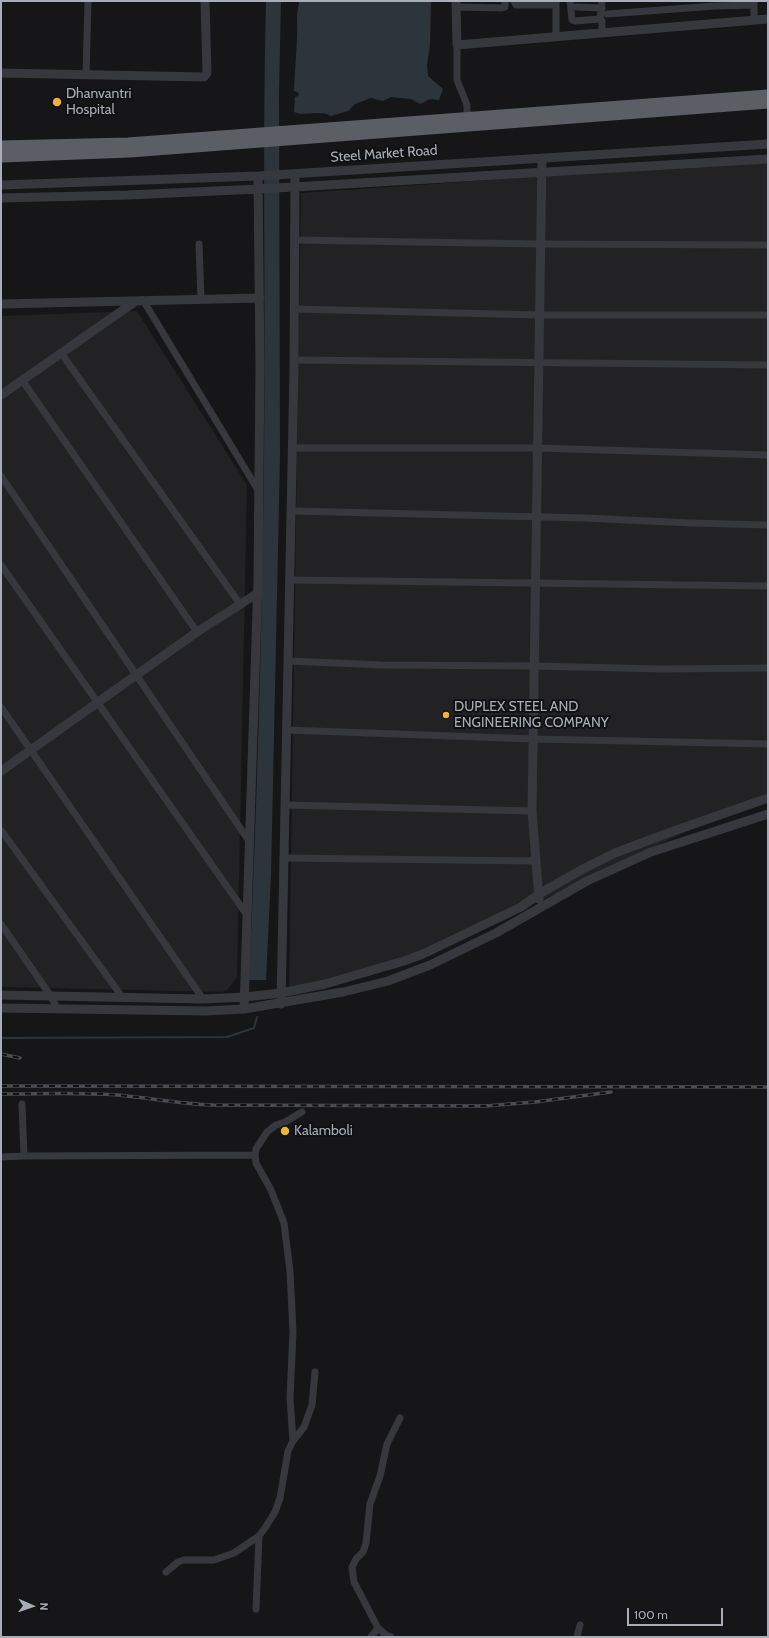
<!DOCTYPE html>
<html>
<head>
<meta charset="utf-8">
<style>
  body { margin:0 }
  #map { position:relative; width:769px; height:1638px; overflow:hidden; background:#161618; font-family:Cabin,sans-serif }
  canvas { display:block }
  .frame { position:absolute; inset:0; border:2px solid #a8adb8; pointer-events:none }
  .north { position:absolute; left:12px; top:1586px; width:40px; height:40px; -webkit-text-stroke:3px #111113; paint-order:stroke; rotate:92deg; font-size:11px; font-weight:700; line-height:16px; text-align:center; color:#a8adb8 }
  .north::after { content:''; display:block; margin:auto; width:14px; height:18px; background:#a8adb8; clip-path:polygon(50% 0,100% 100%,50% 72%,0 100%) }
  .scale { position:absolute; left:627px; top:1608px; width:96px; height:18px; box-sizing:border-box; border:2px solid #a8adb8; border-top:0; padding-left:5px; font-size:12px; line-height:14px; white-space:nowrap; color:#a8adb8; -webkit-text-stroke:3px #111113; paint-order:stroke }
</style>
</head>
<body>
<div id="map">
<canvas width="769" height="1638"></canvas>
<div class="frame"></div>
<div class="north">N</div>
<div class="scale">100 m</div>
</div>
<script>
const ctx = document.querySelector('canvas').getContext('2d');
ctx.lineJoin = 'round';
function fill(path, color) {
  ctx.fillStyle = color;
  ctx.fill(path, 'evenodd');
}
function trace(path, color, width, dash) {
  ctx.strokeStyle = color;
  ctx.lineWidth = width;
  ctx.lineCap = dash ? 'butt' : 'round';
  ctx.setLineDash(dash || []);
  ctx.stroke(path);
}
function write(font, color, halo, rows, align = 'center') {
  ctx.font = font + ' Cabin,sans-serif';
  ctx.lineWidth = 4;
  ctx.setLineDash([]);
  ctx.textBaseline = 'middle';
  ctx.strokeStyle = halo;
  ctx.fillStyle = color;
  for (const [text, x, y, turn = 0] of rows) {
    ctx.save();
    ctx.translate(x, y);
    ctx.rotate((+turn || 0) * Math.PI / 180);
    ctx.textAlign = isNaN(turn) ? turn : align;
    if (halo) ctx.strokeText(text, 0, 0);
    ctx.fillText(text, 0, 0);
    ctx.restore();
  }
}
fill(new Path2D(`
  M768,161v632l-294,139 -110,40 -75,15 12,-794z
  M137,311l110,174 -10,493 -10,12 -5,2 -221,-5v-671z`), '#222225');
fill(new Path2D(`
  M266,1h15l-2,92 1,363 -9,419 -5,105h-17c8,-174 13,-347 15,-521 2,-153 -2,-305 2,-458z
  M299,1h132l-1,44 -3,20 1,11 15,13 -4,11 -9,-1 -10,5 -9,-5 -20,-2 -8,4 -12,-3 -16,6 -7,7 -17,5c-12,-7 -25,1 -37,-4l1,-15 3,-1 1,-3 -5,-2c1,-26 4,-50 3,-75 0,-5 2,-10 2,-15z`), '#2c353c');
trace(new Path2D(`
  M1,1038l226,-1 27,-9 3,-11`), '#2c353c', 2);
trace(new Path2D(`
  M514,1l2,4h40
  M570,1l2,19 3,1 25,-2 2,-18
  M754,1v19
  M456,7l46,1 3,-1v-6
  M576,7l26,1
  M607,14l108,-8 39,-1
  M602,33v-12
  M556,37v-36
  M457,45v35l10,25v13
  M86,75l2,-74
  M294,240l246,4 228,1
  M199,244l2,55
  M143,300l115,190
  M294,309l245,6h229
  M61,353l179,251
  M294,360l474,5
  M22,380l175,252
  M293,448h244l231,7
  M1,476l248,365
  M292,511l293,7 106,5 77,2
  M1,565l246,350
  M291,580l477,6
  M288,661l93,4 153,1 128,3 106,-1
  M1,707l202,292
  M287,730l246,9 235,5
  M285,805l247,6
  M1,830l122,168
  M283,858l252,3
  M1,924l49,71 7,13
  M22,1104l2,52 231,-1
  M1,1157l23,-1
  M293,1441l-3,-43 3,-66 -3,-61 -6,-48 -13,-33 -15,-27 -1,-8 1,-6 11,-17 9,-7 9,-3 17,-10
  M166,1572l12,-10 6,-2h30l20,-7 25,-17 6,-8 10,-16 5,-14 8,-47 5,-10 11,-14 8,-22 3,-33
  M256,1609l3,-73
  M371,1637l7,-9
  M391,1637l-5,-2 -8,-7 -24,-46 -2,-15 4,-8 7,-7 3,-9 4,-39 10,-28 7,-32 13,-26
  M577,1637l3,-12`), '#37383d', 7);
trace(new Path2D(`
  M456,1l1,44 311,-26
  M1,73l203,4 3,-4 -2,-72
  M1,185l257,-9 510,-32
  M1,198l127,-3 131,-6 509,-30
  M1,304l259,-6
  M1,395l135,-94
  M1,771l196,-139 61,-39
  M539,899l-7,-88 10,-653
  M1,995l202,4 42,-2 36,-4 44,-9 79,-23 19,-7 98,-47 18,-13 42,-24 34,-17 53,-20 100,-35
  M281,1004l13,-635 1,-195
  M1,1008l205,3 38,-2 99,-17 45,-11 42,-16 66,-32 91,-52 64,-29 117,-38
  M244,1009l14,-429 2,-212 -2,-192`), '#37383d', 9);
trace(new Path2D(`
  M1,146l127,-3 640,-48
  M1,157l129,-5 638,-49`), '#5b5e65', 11);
const rail = new Path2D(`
  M1,1054l19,4
  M1,1086l767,1
  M1,1094c39,0 78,-2 117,1 32,3 63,9 95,10l272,1 50,-4 76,-10`);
trace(rail, '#4a4c52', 3.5);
trace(rail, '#111113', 2, [6]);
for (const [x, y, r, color] of [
  [57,102,5,"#f2b134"],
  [446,715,4,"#f2b134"],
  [285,1131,5,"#f2b134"]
]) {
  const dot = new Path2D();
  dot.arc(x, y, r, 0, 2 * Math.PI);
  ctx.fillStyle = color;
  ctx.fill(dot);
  trace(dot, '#111113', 1.5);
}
write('14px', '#a8adb8', '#111113', [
  ["Dhanvantri",66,94],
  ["Hospital",66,110],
  ["DUPLEX STEEL AND",454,707],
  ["ENGINEERING COMPANY",454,723],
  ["Kalamboli",294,1131]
], 'left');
write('14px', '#a8adb8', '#111113', [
  ["Steel Market Road",384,154,-4]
]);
</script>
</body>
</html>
